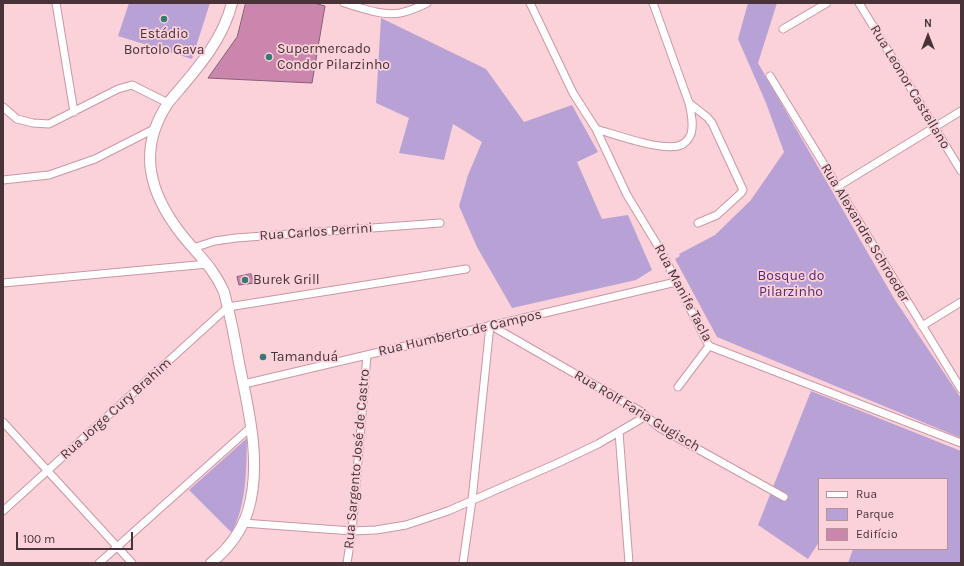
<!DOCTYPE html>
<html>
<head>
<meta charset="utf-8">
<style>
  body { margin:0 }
  #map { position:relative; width:964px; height:566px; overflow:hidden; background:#fbd1da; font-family:Karla,sans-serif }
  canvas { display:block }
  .frame { position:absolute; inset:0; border:4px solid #473338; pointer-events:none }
  .legend { position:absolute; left:818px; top:478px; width:130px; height:72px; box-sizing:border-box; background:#fbd1da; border:1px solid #b39299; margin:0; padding:5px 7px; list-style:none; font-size:12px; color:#473338 }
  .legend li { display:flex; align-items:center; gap:8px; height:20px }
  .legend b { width:20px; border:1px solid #b39299 }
  .north { position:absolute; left:908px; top:16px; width:40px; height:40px; -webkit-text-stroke:3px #fbd1da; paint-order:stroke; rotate:0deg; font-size:11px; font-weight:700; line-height:16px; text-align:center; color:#473338 }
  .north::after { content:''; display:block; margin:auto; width:14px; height:18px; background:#473338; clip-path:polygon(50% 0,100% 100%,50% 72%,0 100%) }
  .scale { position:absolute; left:16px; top:532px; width:117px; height:18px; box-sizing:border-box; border:2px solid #473338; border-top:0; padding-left:5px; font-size:12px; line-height:14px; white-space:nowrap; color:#473338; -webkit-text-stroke:3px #fbd1da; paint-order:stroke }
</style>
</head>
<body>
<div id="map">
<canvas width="964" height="566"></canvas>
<div class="frame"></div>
<ul class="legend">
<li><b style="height:5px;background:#fff"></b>Rua</li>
<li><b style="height:11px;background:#b8a2d5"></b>Parque</li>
<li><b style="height:11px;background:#cb86ae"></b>Edifício</li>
</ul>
<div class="north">N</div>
<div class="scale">100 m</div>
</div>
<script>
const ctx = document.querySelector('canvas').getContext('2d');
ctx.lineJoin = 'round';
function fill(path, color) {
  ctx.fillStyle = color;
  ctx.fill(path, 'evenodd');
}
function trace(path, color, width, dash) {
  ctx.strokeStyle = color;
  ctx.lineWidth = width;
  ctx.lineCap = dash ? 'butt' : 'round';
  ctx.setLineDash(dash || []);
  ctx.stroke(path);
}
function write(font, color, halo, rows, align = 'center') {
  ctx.font = font + ' Karla,sans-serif';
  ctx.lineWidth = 3.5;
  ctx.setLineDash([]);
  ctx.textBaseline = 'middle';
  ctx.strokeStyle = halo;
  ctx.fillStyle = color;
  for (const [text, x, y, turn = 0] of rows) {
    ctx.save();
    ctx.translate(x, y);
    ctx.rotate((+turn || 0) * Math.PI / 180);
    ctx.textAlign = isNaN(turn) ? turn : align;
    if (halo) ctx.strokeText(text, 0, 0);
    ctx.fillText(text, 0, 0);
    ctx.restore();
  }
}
fill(new Path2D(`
  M129,3h81l-18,56 -74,-23z
  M748,3h29l-19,60 137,237 66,98v40l-244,-101 -42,-78 5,-3 -1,-2 36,-19 36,-35 33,-48 -18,-49 -28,-64z
  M381,18l105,51 38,53 48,-17 26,47 -21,10 25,57 26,-4 24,55 -16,10 -124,28 -35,-61 -18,-41 9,-31 14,-33 -29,-18 -9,36 -45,-7 10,-35 -33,-15z
  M811,391l150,60v112h-113l5,-14h94v-70h-128v63l-11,17 -50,-34z
  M247,438c-1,35 0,63 -15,95l-43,-43z`), '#b8a2d5');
const building = new Path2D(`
  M246,3h68l11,3 -13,77 -104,-5 29,-41z
  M251,274l3,9 -15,2 -2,-8z`);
fill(building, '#cb86ae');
trace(building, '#876076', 1);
const minor = new Path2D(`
  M56,3l18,109
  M344,3c18,5 37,13 56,10 10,-2 19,-6 27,-10
  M530,3l43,90 23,36 31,66 34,56 48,95 252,97
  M653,3l36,100 18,14 5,6 31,67 -2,3 -24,22 -19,8
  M859,3l102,168
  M783,29l44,-26
  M770,76l191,313
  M3,107l14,12 16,4 16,1 69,-35 14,-4 36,18
  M596,129c21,6 61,21 82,17 6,-1 11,-7 13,-12 3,-10 0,-21 -2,-31
  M3,180l46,-5 46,-16 59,-30
  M837,187l124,-76
  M193,248l22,-7 21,-3 204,-15
  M3,283l205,-19
  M922,326l39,-24
  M244,384l432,-102
  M678,387l31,-41
  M3,422l129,141
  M619,432l10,131
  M3,511l225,-204 238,-38
  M243,523l109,8 24,-1 30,-5 42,-14 112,-49 38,-18 48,-28
  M99,563l152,-136
  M347,563l5,-32 15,-176
  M463,563l9,-63 18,-175 150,86 20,17 124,69`);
const secondary = new Path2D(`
  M211,563c17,-14 30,-30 37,-52 14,-47 1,-100 -9,-148 -4,-24 -9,-48 -15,-71 -10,-24 -26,-37 -42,-57 -33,-42 -45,-85 -14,-132 26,-31 54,-60 64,-100`);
trace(minor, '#c998a3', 9);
trace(secondary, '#c998a3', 12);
trace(minor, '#fff', 7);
trace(secondary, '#fff', 10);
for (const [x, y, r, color] of [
  [164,19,4,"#357b72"],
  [269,57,4,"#357b72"],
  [245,280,4,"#357b72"],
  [263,357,4,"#357b72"]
]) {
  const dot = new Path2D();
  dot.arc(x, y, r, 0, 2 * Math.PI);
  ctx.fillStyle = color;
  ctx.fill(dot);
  trace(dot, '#fbd1da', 1.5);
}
write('14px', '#473338', '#fbd1da', [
  ["Estádio",164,34,"center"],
  ["Bortolo Gava",164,50,"center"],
  ["Supermercado",277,49],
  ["Condor Pilarzinho",277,65],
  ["Burek Grill",253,280],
  ["Tamanduá",271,357]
], 'left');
write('14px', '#473338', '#fbd1da', [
  ["Rua Leonor Castellano",910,87,59],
  ["Rua Carlos Perrini",316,232,-4],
  ["Rua Alexandre Schroeder",865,233,59],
  ["Rua Manife Tacla",683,293,62],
  ["Rua Humberto de Campos",460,333,-13],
  ["Rua Jorge Cury Brahim",116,409,-42],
  ["Rua Rolf Faria Gugisch",637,411,31],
  ["Rua Sargento José de Castro",357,459,-85]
]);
write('14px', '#512a77', '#fbd1da', [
  ["Bosque do",791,276],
  ["Pilarzinho",791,292]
]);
</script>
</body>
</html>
